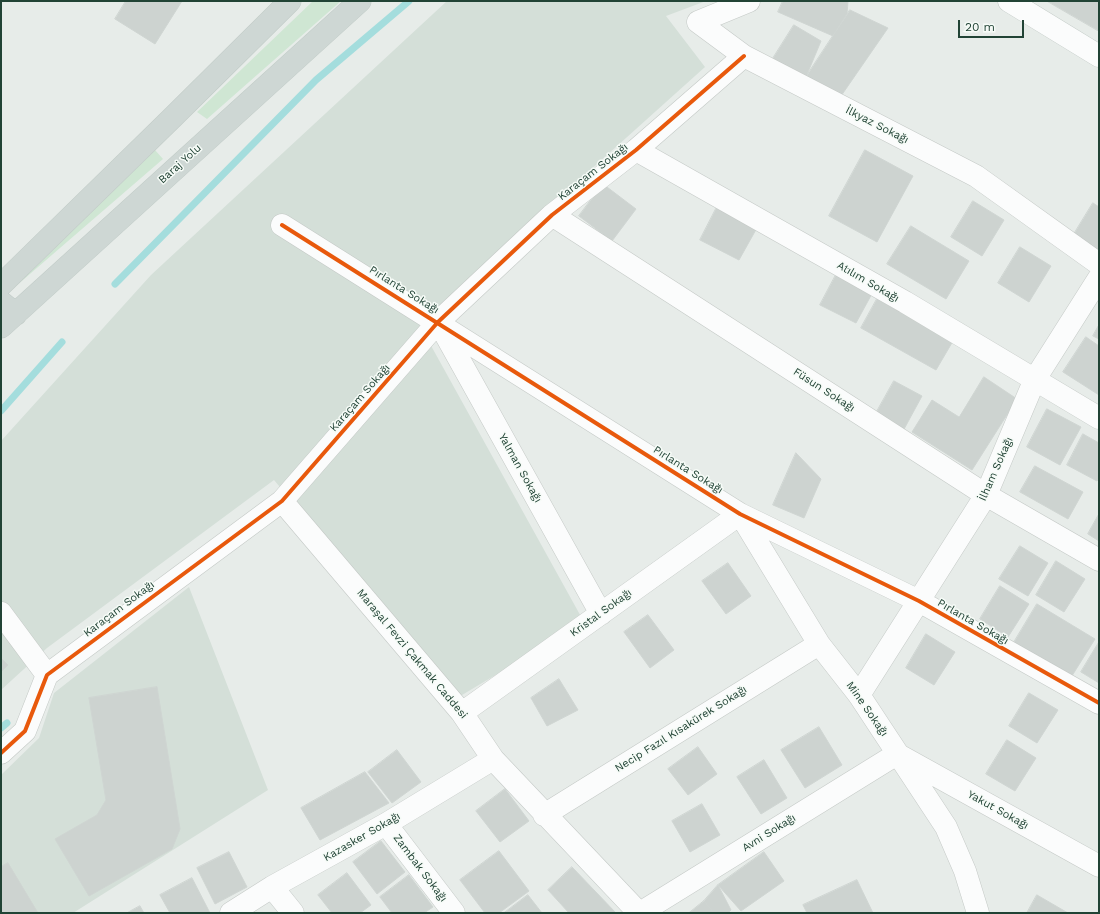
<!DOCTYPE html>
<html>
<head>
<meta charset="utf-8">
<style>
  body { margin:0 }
  #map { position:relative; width:1100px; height:914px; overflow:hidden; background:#e7ece9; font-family:"Work Sans",sans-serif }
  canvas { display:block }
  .frame { position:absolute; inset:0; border:2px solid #214335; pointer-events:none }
  .scale { position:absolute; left:958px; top:20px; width:66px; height:18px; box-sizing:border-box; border:2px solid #214335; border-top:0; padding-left:5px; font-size:12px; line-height:14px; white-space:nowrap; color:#214335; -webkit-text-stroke:3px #f6fbf7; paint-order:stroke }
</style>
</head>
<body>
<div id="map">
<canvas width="1100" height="914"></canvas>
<div class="frame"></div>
<div class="scale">20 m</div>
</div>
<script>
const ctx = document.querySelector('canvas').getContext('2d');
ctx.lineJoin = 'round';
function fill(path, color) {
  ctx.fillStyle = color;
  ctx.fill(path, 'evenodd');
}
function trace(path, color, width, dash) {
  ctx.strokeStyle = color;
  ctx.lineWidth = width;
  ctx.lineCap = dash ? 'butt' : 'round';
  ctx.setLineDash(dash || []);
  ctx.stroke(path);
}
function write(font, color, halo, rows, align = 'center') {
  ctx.font = font + ' "Work Sans",sans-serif';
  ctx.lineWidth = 3;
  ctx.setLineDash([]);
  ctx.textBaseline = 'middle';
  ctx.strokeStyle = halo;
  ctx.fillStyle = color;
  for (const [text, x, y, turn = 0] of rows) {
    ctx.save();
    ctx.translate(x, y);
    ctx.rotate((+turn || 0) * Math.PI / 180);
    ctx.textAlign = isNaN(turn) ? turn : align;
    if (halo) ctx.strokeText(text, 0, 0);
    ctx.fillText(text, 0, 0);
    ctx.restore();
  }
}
fill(new Path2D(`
  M447,1h259l-40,15 39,51 -286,257 165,298 -127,76 -183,-218 -227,168 -46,42v-249l150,-166z
  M189,587l79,203 -195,123h-72v-138l38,-37 15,-45z`), '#d4dfd8');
fill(new Path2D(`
  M313,1h28l-134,118 -10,-7z
  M155,150l8,9 -147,127z`), '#cfe6d3');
trace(new Path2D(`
  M115,284l201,-204 93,-79
  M1,411l61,-69
  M1,728l6,-5`), '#a4dddd', 7);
const building = new Path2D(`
  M126,1h56l-27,43 -40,-25z
  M783,1h65l-1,13 -14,22 -55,-24z
  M1047,1h52v30z
  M850,10l38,18 -47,68 -35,-19z
  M794,25l27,16 -15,36 -34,-17z
  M865,150l48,26 -36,66 -48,-26z
  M603,184l33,25 -24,32 -33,-25z
  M973,201l31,19 -22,36 -31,-19z
  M719,203l39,23 -19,34 -39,-20z
  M1093,203l6,4v49l-28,-17z
  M911,226l58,35 -23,38 -59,-35z
  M1020,247l31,19 -22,36 -31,-19z
  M838,271l36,19 -18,33 -36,-18z
  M877,299l76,42 -17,29 -75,-42z
  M1099,325v14l-6,-3z
  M1086,337l13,9v49l-36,-23z
  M984,377l33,22 -45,71 -60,-38 20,-32 27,17z
  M894,381l28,15 -19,35 -28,-16z
  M1047,409l34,18 -21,38 -33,-18z
  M1083,434l16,9v35l-2,3 -30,-16z
  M796,453l25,26 -17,39 -31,-13z
  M1035,466l48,26 -15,27 -48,-27z
  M1099,514v27l-11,-7z
  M1020,546l28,17 -20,33 -29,-17z
  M1056,561l29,18 -21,33 -28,-17z
  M728,563l23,33 -25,18 -24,-33z
  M1000,586l29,18 -21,33 -28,-18z
  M1037,604l58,35 -25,40 -57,-35z
  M648,615l26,35 -24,18 -26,-36z
  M926,634l29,18 -21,33 -28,-17z
  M1099,642v41l-18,-11z
  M1,658l7,7 -7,7z
  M559,679l19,31 -31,16 -16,-28z
  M157,687l23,142 -8,20 -83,47 -34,-57 42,-24 9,-15 -17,-102z
  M1029,693l29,17 -21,33 -28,-17z
  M819,727l23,38 -37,23 -24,-38z
  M1007,740l29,18 -21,33 -29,-17z
  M698,747l19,27 -29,21 -20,-26z
  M397,750l24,32 -29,21 -24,-31z
  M764,760l23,38 -26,16 -24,-37z
  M365,772l24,31 -69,37 -19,-32z
  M505,789l24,32 -29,21 -24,-31z
  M702,804l18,31 -30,17 -18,-31z
  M381,841l24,31 -28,22 -24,-32z
  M499,851l30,40 -30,22h-14l-25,-33z
  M229,852l18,35 -32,17 -18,-36z
  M764,852l20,29 -43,30 -23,-26z
  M8,863l30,50h-37v-46z
  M572,867l44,46h-47l-21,-23z
  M347,873l24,32 -11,8h-28l-14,-18z
  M409,875l24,32 -9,6h-32l-12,-16z
  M192,878l18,35h-40l-10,-18z
  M857,880l16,33h-66l-4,-8z
  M718,885l13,25 -3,3h-14l-10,-12z
  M528,895l14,18h-38z
  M1037,895l31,18h-41z
  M704,901l10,12h-25z
  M140,906l4,7h-17z`);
fill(building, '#cdd3d0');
trace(building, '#cfd5d2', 1);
const street = new Path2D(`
  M749,1l-51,21 46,34 232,120 123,88
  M636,150l269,152 194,116
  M552,215l434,280 113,65
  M282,225l458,289 179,87 180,102
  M440,325l161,289
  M282,501l180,212 31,46 146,154
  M1,613l46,62
  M859,695l127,-200 49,-116 64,-101
  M462,713l278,-199 79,130 40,51 87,132 19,44 13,42
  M1,753l24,-22 22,-56 235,-174 156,-179 114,-107 84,-65 108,-94
  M544,815l275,-171
  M386,824l68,89
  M272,887l21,26
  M231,913l41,-26 114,-63 107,-65
  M640,913l257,-159 202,112`);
const secondary = new Path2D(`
  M1009,1l90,55`);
const primary = new Path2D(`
  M1,285l171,-167 118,-117
  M1,302l15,12
  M1,327l359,-326`);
trace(street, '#c4c9c6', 23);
trace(secondary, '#c2cac6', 23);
trace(primary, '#c1cbc7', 23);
trace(street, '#fbfcfc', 22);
trace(secondary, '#fbfcfc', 22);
trace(primary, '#ced7d4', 22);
trace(new Path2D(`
  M282,225l458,289 179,87 180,102
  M1,753l24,-22 22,-56 235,-174 156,-179 114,-107 84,-65 108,-94`), '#e8590c', 4);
write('11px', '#214335', '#f6fbf7', [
  ["İlkyaz Sokağı",877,125,27],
  ["Baraj Yolu",180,164,-42],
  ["Karaçam Sokağı",593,172,-38],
  ["Atılım Sokağı",868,282,30],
  ["Pırlanta Sokağı",404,290,32],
  ["Füsun Sokağı",824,390,33],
  ["Karaçam Sokağı",360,398,-49],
  ["Yalman Sokağı",520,468,61],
  ["İlham Sokağı",996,469,-66],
  ["Pırlanta Sokağı",688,470,32],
  ["Karaçam Sokağı",119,609,-37],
  ["Kristal Sokağı",601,613,-36],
  ["Pırlanta Sokağı",973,622,30],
  ["Maraşal Fevzi Çakmak Caddesi",412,654,50],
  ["Mine Sokağı",867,709,55],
  ["Necip Fazıl Kısakürek Sokağı",681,729,-32],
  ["Yakut Sokağı",998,810,29],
  ["Avni Sokağı",769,833,-32],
  ["Kazasker Sokağı",362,837,-30],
  ["Zambak Sokağı",420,868,53]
]);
</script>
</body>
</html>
